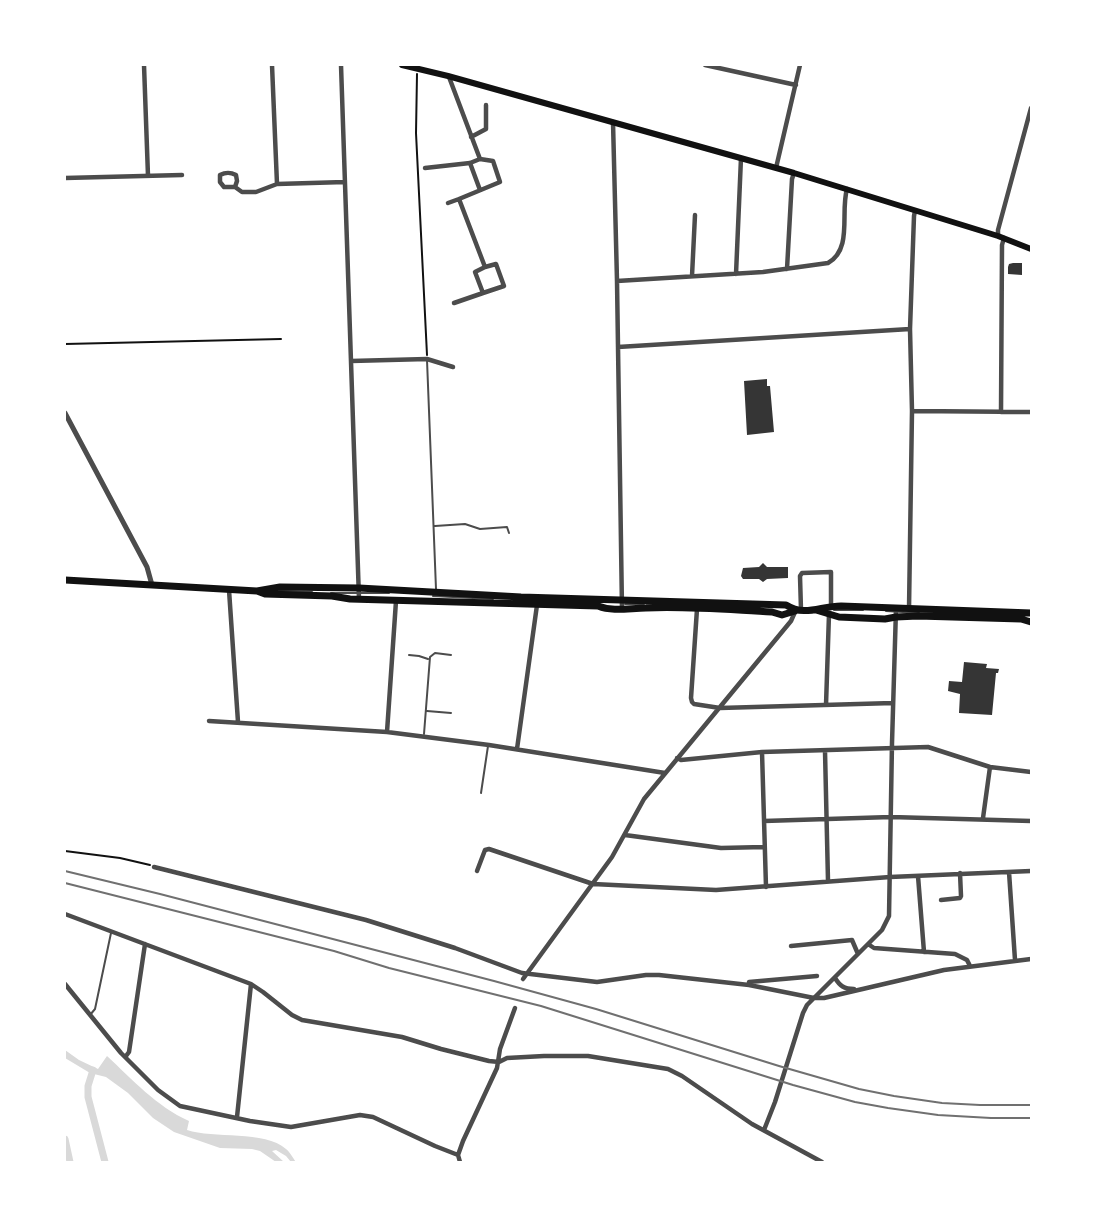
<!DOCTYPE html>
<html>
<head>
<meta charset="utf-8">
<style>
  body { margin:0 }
  #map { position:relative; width:1096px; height:1227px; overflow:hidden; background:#fff; font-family:"Titillium Web",sans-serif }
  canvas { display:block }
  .frame { position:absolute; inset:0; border:66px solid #fff; pointer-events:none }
</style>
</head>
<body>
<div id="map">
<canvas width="1096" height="1227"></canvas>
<div class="frame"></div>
</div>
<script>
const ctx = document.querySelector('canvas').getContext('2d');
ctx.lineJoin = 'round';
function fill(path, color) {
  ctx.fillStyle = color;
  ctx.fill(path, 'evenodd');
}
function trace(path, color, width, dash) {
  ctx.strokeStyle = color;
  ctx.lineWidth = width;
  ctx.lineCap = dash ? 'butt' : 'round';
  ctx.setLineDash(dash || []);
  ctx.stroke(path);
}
fill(new Path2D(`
  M65,1050l14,10 19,9 9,-13c26,24 49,50 82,65l-2,9c26,9 78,0 99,19 4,3 7,9 10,13h-5l-5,-6 -10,-6 -4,1 12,11h-8l-16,-11 -8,-2 -32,-1 -46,-16 -21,-14 -25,-25 -22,-16 -16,-4 -25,-15z`), '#d9d9d9');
trace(new Path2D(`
  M93,1070l-5,16v11l17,65
  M65,1139l5,23`), '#d9d9d9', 7);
fill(new Path2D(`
  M1013,263h9v12l-14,-1v-7l1,-3z
  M767,379v7h3l4,46 -27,3 -3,-54z
  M763,563l4,4h21v11l-21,1 -4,3 -4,-3h-16l-2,-3 2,-8 16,-1z
  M964,662l23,2 -1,4 13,1 -1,4h-2l-4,42 -33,-2 1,-19 -12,-3 1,-10 13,1z`), '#353535');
trace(new Path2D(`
  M417,74l-1,59 11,222
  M65,344l216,-5
  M65,851l55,7 30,7`), '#111', 2);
trace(new Path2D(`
  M427,360l9,229
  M435,526l30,-2 15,5 27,-2 2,6
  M279,591l33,1
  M331,593h58
  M433,596l60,3
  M625,604h19
  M834,610h29
  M886,611l33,2
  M409,655l10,1 9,3
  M427,711l24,2
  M424,734l6,-77 5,-4 16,2
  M481,793l7,-47
  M90,1015l5,-6 16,-76`), '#4c4c4c', 2);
trace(new Path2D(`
  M144,65l4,111
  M272,65l5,119
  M341,65l18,534
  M705,65l91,20
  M449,77l31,82 13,2 7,21 -41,17 26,68 -10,5 8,21 -29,10
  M613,122l4,159 5,328
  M471,137l15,-8v-24
  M470,163l10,27
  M425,168l45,-5 10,-4
  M776,168l24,-103
  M65,178l117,-3
  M235,187l2,-6 -1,-6c-6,-3 -10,-3 -16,0v7l4,5h11l7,5h14l21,-8 68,-2
  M448,203l11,-4
  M998,236v-6l33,-122
  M787,269l5,-90 2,-6
  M736,274l5,-116
  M692,276l3,-61
  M617,281l146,-9 65,-9c25,-14 12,-51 19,-74
  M483,293l21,-7 -8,-22 -11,3
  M618,347l292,-18
  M351,361l76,-2 26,8
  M912,411l119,1
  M1001,412l1,-167 2,-7
  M229,590l9,132
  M697,609l-6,89 1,4 2,2 26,4 173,-5
  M909,609l3,-198 -2,-82 4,-113 1,-5
  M801,610l-1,-34 2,-3 29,-1v34
  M826,705l3,-91
  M209,721l178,11 102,13 176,28
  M387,732l9,-131
  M517,749l20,-144
  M825,751l3,130
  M762,752l4,135
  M677,758l4,2 81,-8 166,-5 62,20 41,5
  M983,818l7,-51
  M764,821l127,-4 140,4
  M625,835l96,13 43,-1
  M154,867l212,53 89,28 67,25 75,9 49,-7h13l90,10 65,13h10l120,-28 87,-11
  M477,871l8,-21 4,-1 104,35 123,6 174,-13 141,-6
  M1009,872l6,88
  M918,876l6,76
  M941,900l19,-2 1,-2 -1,-23
  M65,914l186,70 12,8 29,23 10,5 100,17 39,12 48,12 10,1 8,-4 37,-2h44l80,13 14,7 70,48 70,38
  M868,944l6,4 81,6 12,6 3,6
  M791,946l61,-6 6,14
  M835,978c5,8 9,11 19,11
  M523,979l89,-122 32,-58 147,-178 4,-9
  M65,984l56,69 37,37 22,16 70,15 41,6 69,-12 13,2 62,29 23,9
  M749,984v-2l68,-6
  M126,1056l3,-4 16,-108
  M237,1117l14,-133
  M764,1130l11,-28 28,-89 4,-8 75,-75 7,-14 3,-173 4,-134
  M460,1162l-2,-7 5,-14 34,-73 3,-19 15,-41`), '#4c4c4c', 4.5);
trace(new Path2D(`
  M65,413l82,154 5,18`), '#4c4c4c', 5);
trace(new Path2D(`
  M402,65l46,11 346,97 204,63 33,13`), '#111', 6);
trace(new Path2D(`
  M65,580l192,11 8,3 67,2 18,3 248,7c15,6 32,2 48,2 42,-2 85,2 126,4l10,3 13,-4
  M257,591l23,-4 79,1 162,9 265,8c19,12 34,1 55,1l190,7
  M816,610l23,7 46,2 11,-2 22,-1 103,3 10,3`), '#111', 7);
trace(new Path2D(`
  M65,871l95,23 334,87 102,28 183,57 80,23 35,7 48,7 38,2h51
  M65,883l269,68 55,17 152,38 252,79 62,17 33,6 50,7 53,3h40`), '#707070', 2);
</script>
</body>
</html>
